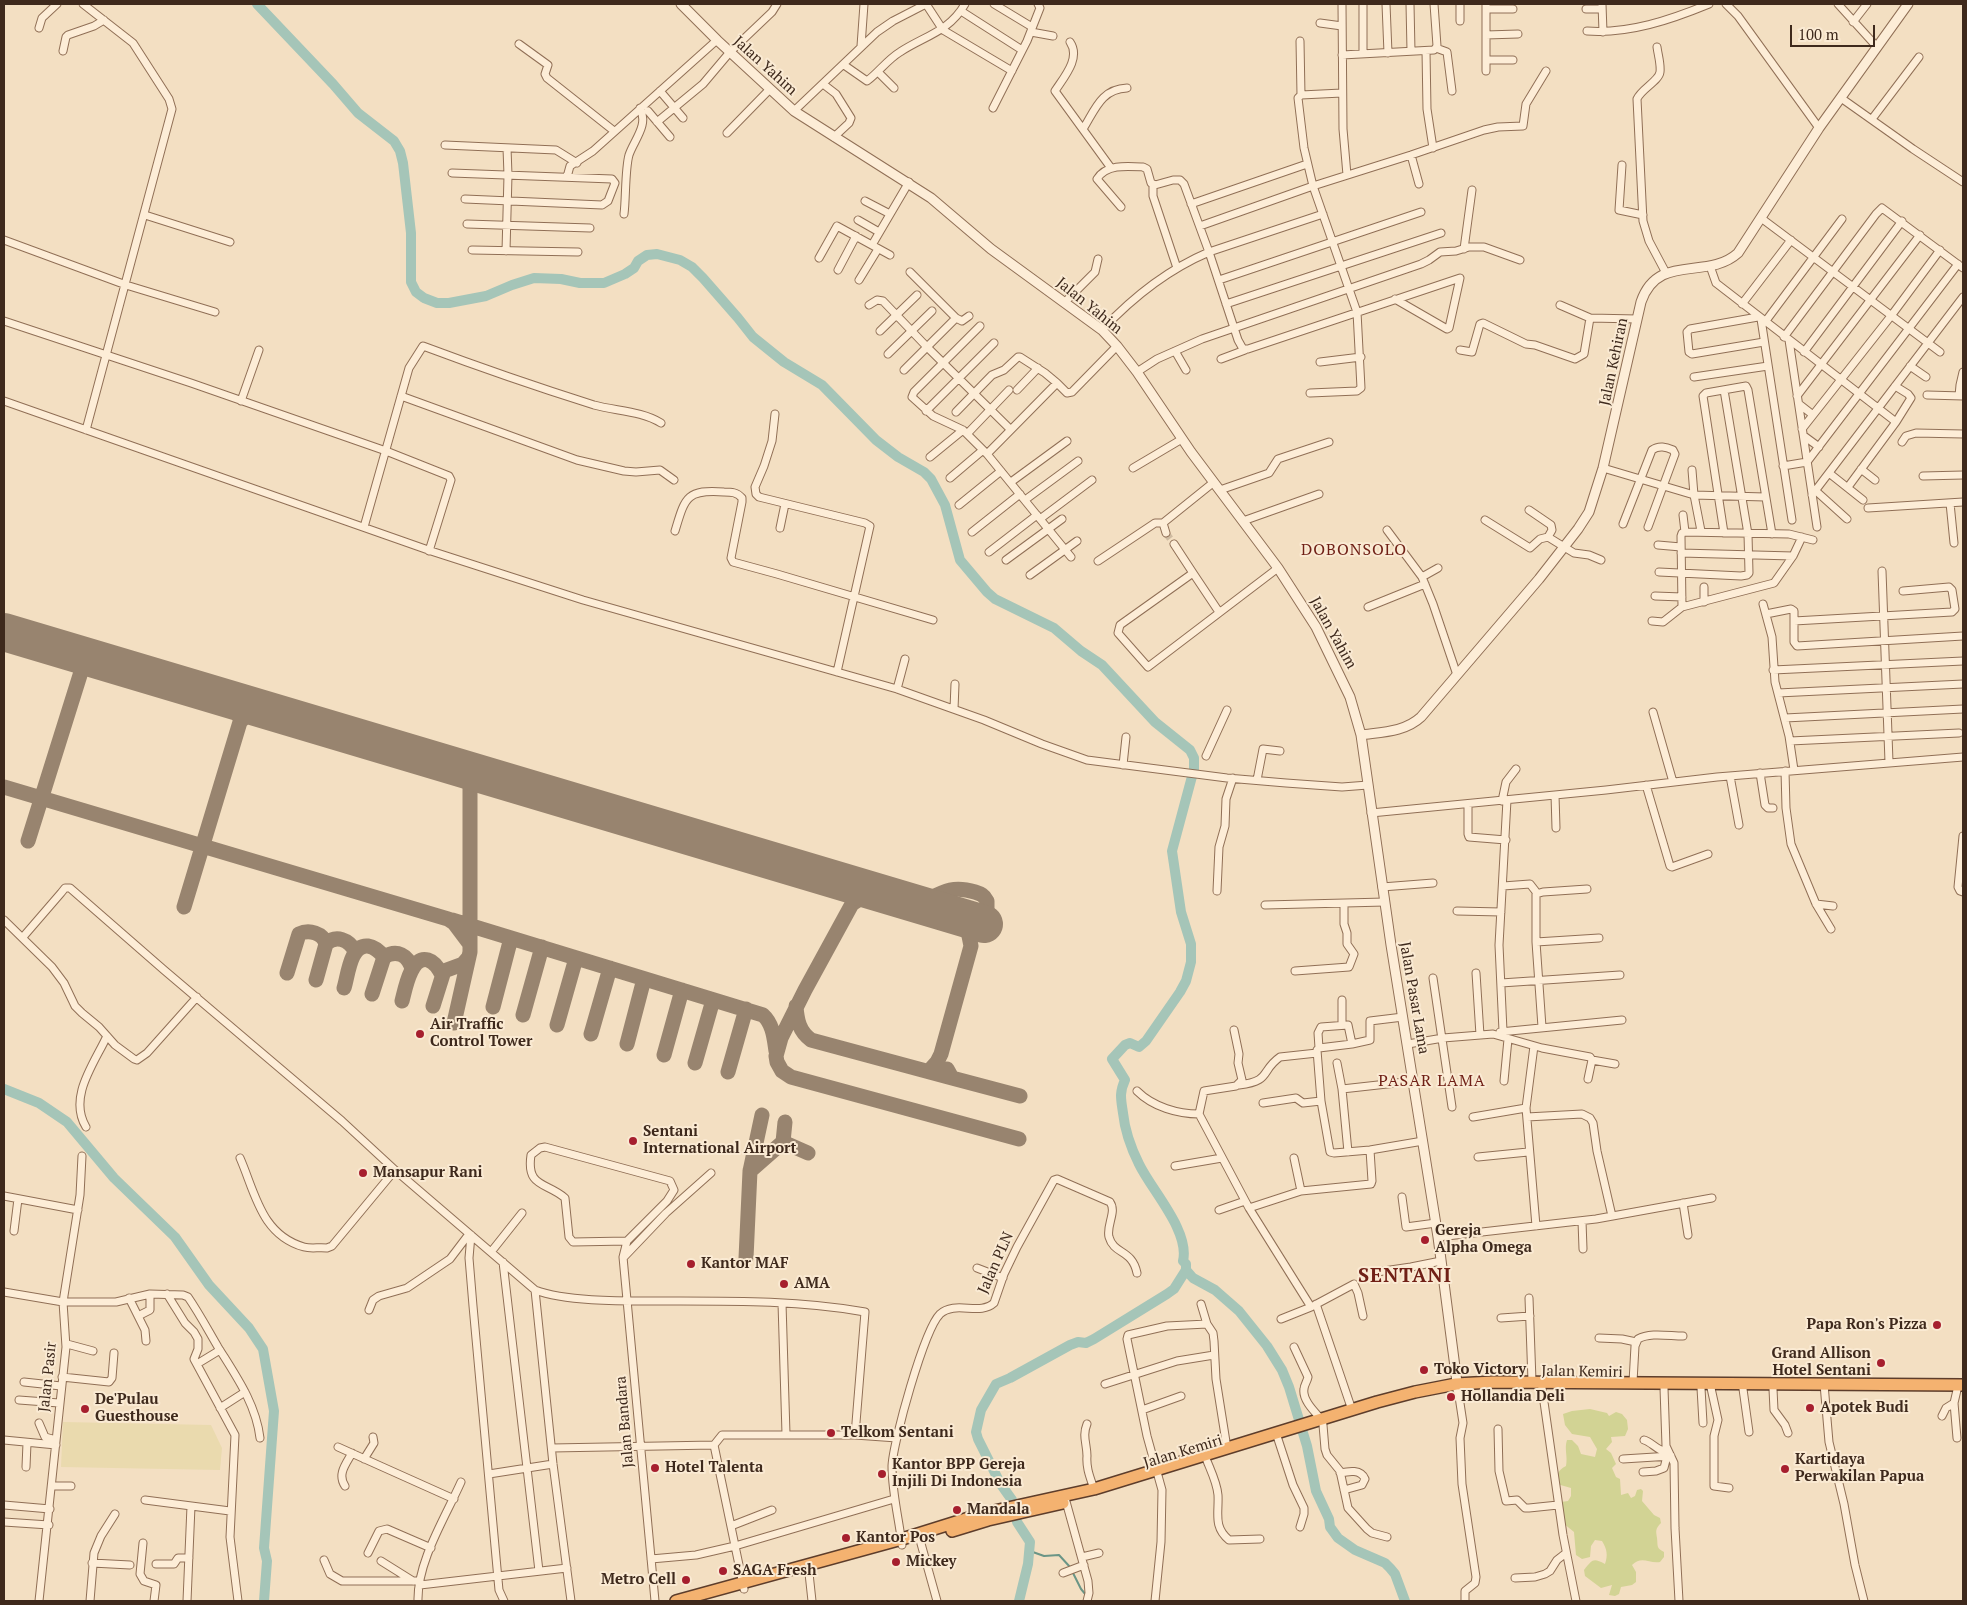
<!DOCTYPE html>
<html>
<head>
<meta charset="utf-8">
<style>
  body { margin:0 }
  #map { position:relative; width:1967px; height:1605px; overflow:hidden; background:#f3dfc2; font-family:"PT Serif",serif }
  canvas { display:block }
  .frame { position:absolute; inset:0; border:5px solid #3e291c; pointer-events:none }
  .scale { position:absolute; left:1790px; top:25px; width:85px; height:22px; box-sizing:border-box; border:2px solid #3e291c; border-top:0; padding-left:6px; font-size:15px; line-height:18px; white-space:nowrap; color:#3e291c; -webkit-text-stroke:4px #faead3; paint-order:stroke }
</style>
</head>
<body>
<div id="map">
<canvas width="1967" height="1605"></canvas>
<div class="frame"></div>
<div class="scale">100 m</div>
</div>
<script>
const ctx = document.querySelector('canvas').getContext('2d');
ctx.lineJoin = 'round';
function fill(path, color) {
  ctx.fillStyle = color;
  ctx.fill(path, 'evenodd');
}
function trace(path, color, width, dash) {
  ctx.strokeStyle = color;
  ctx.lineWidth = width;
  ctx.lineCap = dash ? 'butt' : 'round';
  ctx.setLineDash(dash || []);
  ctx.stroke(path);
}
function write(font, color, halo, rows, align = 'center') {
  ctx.font = font + ' "PT Serif",serif';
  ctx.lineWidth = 4;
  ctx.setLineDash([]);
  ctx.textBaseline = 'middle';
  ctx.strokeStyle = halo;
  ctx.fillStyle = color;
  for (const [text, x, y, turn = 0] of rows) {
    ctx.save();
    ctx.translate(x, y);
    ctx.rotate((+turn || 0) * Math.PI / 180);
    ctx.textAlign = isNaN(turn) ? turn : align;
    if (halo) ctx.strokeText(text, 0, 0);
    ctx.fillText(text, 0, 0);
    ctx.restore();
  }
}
fill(new Path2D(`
  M63,1422l148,3 11,23 -2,22 -159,-3z`), '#eadaae');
fill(new Path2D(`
  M1590,1409l17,4 2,3 7,-4 6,2 5,6 1,9 -3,7 -14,1 1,5 -6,7 5,4 5,11 -4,4 4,9 4,2 1,16 7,-2 3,5 4,-2 2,-6 4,-1 2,2 -1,10 12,14 6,3 1,5c-6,6 -5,8 -4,15 1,8 -1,10 7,14v5l-4,5c-11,2 -18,-7 -28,3l4,7v10l-4,3 -11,2 -2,7 -4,2 -6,-1 3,-10 -11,3 -16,-12 -1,-6c9,-11 9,-12 21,-6 3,-9 2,-15 -3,-23l-7,-1 -4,6 -1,11 -8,2 -6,-4 -2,-23 -11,-9 -2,-21 7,-1 3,-5v-8l-14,-4c-1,-9 1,-14 9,-18 2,-10 -2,-17 1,-26h5l6,6 3,8 14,3 2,-8 -7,-12 -18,-3 -7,-9 -2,-11 9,-3z`), '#d2d394');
trace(new Path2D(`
  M1030,1551l14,5 15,-1 11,12
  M1072,1571l9,18 5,6`), '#6a9586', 2);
trace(new Path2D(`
  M257,4l76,80 25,29 36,28 6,10 3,12 8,70v49l5,10 8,6 13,5h12l37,-7 26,-11 22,-7 27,1 19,4h24l21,-9 9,-6 4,-7 9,-6 10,-1 23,6 12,7 11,11 35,40 15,19 31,25 38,23 54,55 22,17 26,15 7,7 14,26 15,55 27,32 8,7 59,29 27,23 21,14 53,57 35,28 4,8v11l-22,82 9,61 10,32v18l-5,19 -6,11 -34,49 -7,6 -9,-4 -5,2 -13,14 13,21c-6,13 -4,19 -2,33 2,19 8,35 16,51 13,27 51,67 44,97l3,3v6l-12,19 -7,5 -73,45 -8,4 -8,-1 -8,3 -60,33 -14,6 -15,26 -5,22 2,7 22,44 12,17 5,22 13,20 -2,22 -9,37
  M4,1089l35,14 28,19 47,56 61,59 34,48 40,43 14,21 11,62 -10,137 3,13 -3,40
  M1186,1270l7,8 22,12 24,21 28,35 15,24 7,17 18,59 9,45 13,28 1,8 8,11 17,12 30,13 5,5 5,6 10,27`), '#a5c5b8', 10);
trace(new Path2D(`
  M240,722l11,-11 17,-1
  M449,764l17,9 4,13v166l-16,71
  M4,787l444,132 6,4 15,20
  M470,789l11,-11 17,1
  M28,841l58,-185
  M843,882c8,6 9,12 9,22
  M883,893l-17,2 -14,9 -47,86 -24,48 -5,18 1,6 5,9 9,6 228,62
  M919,904c21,-10 31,-20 56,-12 6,2 9,3 12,9v8l-4,14
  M184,907l56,-185v-11l-12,-12
  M452,920l311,95c10,9 11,23 13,36
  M287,973l12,-39c10,-5 24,-1 27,10
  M316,980l10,-36c10,-10 23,-4 29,7
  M344,988c4,-12 6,-44 24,-42 7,1 12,6 16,11
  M372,994l12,-37c13,-8 24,-2 28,12
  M402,1001c3,-11 9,-46 26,-41 7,2 11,9 14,15
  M433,1006l11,-35 19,-7 6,-7
  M796,1006c1,14 3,25 15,34l141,38
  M493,1007l18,-69
  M523,1015l19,-68
  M557,1025l19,-67
  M591,1034l19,-66
  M627,1044l17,-65
  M664,1055l18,-65
  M695,1063l18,-63
  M947,1069l5,9 68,18
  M929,1071l8,-9 4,-8 30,-108 -3,-15 -14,-16
  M728,1072l18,-63
  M785,1122l-2,20 25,11
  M750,1171l33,-29
  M746,1258l4,-87 12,-56`), '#98846f', 15);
trace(new Path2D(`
  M4,632l980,292`), '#98846f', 38);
trace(new Path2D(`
  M1166,533l8,11`), '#cfbba1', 7, [7, 3.5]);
const minor = new Path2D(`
  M83,4l50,39 36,56 3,10 -86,321
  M926,4l17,26 69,41
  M994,4l38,23
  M1342,4l1,125 4,46
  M1386,4l2,49
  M1410,4l1,47
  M1460,4v17
  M1486,4v67
  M1602,4l1,28
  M1726,4l12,12 81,112
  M1838,4l39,43
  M1486,9h27
  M1586,9h16
  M961,11l61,39
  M1853,22l14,-18
  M1320,23l22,3
  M39,28l3,-10 15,-14
  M1587,31c42,3 83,-11 122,-27
  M1031,32l22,4
  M1486,35l32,-1
  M1300,41l1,54
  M1070,42c11,16 -6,35 -15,49l56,77
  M519,44l29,21 -3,9 2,4 67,53
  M861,46l3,-42
  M1657,47c1,8 4,17 3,25 -1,9 -19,17 -23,27l6,122 6,20 17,32
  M1436,48l11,4 5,39
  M63,51l3,-14 2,-2 26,-9 10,-6
  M1426,51l1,58 6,39
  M1363,54v-50
  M1342,55l92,-5 3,-4 -3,-42
  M1486,60h27
  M844,65l23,16c12,-9 20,-21 33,-29 24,-16 49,-20 65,-48
  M878,72l16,16
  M823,84l13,10 15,24 -2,5 -15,14
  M660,91l23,27
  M1342,93l-41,2 -3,3 6,50 9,38 98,-31 73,-25 14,-3 25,-1 3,-22 20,-33
  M1841,98l72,51 50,33
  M993,108l34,-67 13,-33 -2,-4
  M648,111l22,26
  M794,111l83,-79 16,-11 33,-17
  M1872,119l47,-62
  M657,122l46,-38 27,-32 42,-40 5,-8
  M1083,129c12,-19 18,-40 44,-41
  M727,133l43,-44
  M445,145l111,5 21,13
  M1411,155l8,29
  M1622,165l-3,45 24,5
  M452,173l160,6 3,4 -7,18 -6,4 -137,-6
  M567,177l3,-11 23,-15 124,-111
  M1153,185v11l24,72
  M865,201l25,13
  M1191,204l116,-40
  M624,214c2,-15 1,-45 5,-59 5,-15 20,-30 11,-47
  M1323,214l-114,38 29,88 5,9h5l212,-71 -11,50 -2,1 -52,-30
  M145,215l85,27
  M1761,218l179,134
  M858,220l21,12
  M467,224l123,4
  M1200,226l113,-40 44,126 4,76 -4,3 -47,2
  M4,240l122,45 89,27
  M872,245l37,-63
  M1464,249l8,-59
  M472,250l106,2
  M506,251l2,-76 -1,-27
  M819,258l18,-32 53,29
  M1710,266l6,17 180,139 -48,65
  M838,270l18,-34
  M910,272l46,46 6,3 7,-5
  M859,280l19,-31
  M1219,280l202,-68
  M1065,302l30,-30 3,-13
  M1226,304l215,-71
  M1742,304l49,-64
  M869,305l8,-5 6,1 44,46 83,82
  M1560,305l30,13 47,1
  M1758,317l-68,12 -3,3 2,20 3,2 72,-12
  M1761,319l31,201
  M4,321l187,62 195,68 63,25 2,4 -22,71
  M1765,322l77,-103
  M980,326l-66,66 -2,5 21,19 30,14 24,24
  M1102,330c30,-32 67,-61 107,-78l-25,-68 -4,-4h-7l-18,5 -4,-2 -4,-14 -4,-2c-16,-1 -37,-3 -46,12l24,28
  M880,331l37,-36
  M1784,337l92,-123 6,-6 81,60
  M1789,340l28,187
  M1460,350l12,2 8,-28 3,-1 43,21 9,1 40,14 9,-5 6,-36
  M1175,351l11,19
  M1804,352l98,-131
  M888,354l44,-43
  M1221,359l24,-9
  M1320,362l41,-5
  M1910,366l16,11
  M904,370l52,-52
  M1137,372l20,-13 45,-20 219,-75 8,-4 11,-8 16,-1 13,-4h15l36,13
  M1694,377l74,-11
  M1895,386l13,8 3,4 -15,24
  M1017,390l21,-22
  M1927,395l36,1
  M401,396l176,64 47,11 12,1 24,-2 14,10
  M1797,396l123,-161
  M1959,396l1,-11 3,-13
  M4,401l427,150 152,49 314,89 87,31 58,24 45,16 140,18 59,5 56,4 26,-2
  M241,401l18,-51
  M1799,404l14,11
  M926,411l68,-68
  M956,412l36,-37 12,-5 14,-13h2l25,16 12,10
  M775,414l-3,27 -8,25 -9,21 1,7 3,3 106,26 5,3 -33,146
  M1802,429l89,-113 49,-66
  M967,434l42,-44
  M1804,436l15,11
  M1902,442l4,-6 10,-3 47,1
  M930,457l33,-27
  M1783,466l24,-4 151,-198
  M1133,468l49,-29
  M1603,468l91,27 71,2
  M1861,469l14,11
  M1692,470l2,25 7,36
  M1829,473l34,27
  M1923,476l40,-1
  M950,478l33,-28
  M1011,482l56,-41
  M1220,490l49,-17 9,-14 51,-17
  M1816,491l31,28
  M1812,495l151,-198
  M1025,500l53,-39
  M1950,503l4,40
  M959,505l42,-34
  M1868,508l95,-6
  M1529,510l22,15 1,5 -4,7
  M1040,519l52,-39
  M1485,520l45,28 10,-9 8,-2 26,16 15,2 12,5
  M1243,521l76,-27
  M1623,524l29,-74c7,-5 14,-3 21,0l2,4 -27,73
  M364,527l45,-159 14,-22c56,21 114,41 171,59 22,6 48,6 67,18
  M780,528l5,-24
  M1387,530l35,47 11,27 24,71
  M675,531c10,-33 11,-42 49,-39 7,0 13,0 18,6v4l-11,56 2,4 44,12 156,46
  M972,532l48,-38
  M1685,532l104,2 24,6
  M1166,533l-3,-10 51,-41
  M1724,533l-21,-137 3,-3 40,-7 2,4 24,144
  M1174,544l19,29
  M1658,545l23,2
  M989,552l48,-37
  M1681,553l112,3
  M1071,557l-84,-103 70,-71 10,10 5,-1 45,-46
  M1006,560l56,-41
  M1098,561l57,-38h8
  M1882,571l7,191
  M1659,572l82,4 6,-1 2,-2 -1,-39 -24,-144
  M1030,575l47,-34
  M1422,577l16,-9
  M1903,591l46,-4 3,3 3,19 -3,3 -158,9v21l3,4 166,-10
  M1655,596l27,1
  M1704,602v-15
  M1763,604l9,33 3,45 14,54 5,34
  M1368,607l57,-23
  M1682,607l-1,-71 1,-3 3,-1 -2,-17
  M1219,612l-26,-39 -73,52 -2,8 30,34 130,-99
  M1766,614l25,-5 3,2v10
  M1652,621l11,1 19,-15 92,-24 19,-27 9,-19
  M1773,670l190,-9
  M897,689l8,-30
  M1778,693l185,-9
  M954,709l1,-25
  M1653,712l20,70
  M1785,718l178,-9
  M1790,741l169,-8
  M1206,756l21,-46
  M1123,765l3,-28
  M1785,771l1,37 5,36 25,60 15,25
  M1760,773l5,32 3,3h5
  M1730,776l9,49
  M1257,780l6,-31 17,2
  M1646,785l24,81 2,1 36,-13
  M1555,795l1,33
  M1502,801l4,-19 10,-13
  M1468,804v30l1,3 37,3
  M1371,813l235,-23 111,-13 246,-20
  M1963,836l-5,51 2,4 3,1
  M1503,886l27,-2 7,9
  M1382,887l51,-4
  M1217,891l2,-44 6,-21 1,-27 7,-21
  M1816,904l17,2
  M1265,905l120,-3
  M1457,911l44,1
  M4,920l48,47 12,16 11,23 7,7 17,14 16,18 19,14 3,1 10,-7 50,-56
  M23,937l38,-44 4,-5h5l94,82 178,151 53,49 140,120c32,12 90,11 125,11 68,0 138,-1 205,11l-10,123
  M1536,942l63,-4
  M1295,971l54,-4 5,-13 -7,-10v-11l-3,-9v-20
  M1476,973l4,62
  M1433,978l19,129
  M1501,983l119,-8
  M1342,1000v25
  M1542,1027l-6,-85v-48l7,-2 44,-3
  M1503,1031l-4,-86 8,-145
  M1500,1032l122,-12
  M1352,1044l-33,4 -2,2 4,51 9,51 4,1 36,-3 53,-9
  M1408,1044l35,-6 50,-4 49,14 48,9 2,3 -4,19
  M1534,1046l-8,62 10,118
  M1319,1048l-1,-15 3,-6 27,-2 4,19 18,-4v-19l33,-4
  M1592,1060l23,4
  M1337,1063l5,26 6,63
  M1504,1081l4,-42
  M1239,1085c33,-4 21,-14 41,-28l37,-4
  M1342,1089l72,-8
  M1137,1091c16,16 41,23 62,23l50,94 62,99
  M1263,1103l33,-5 7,5 18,-2
  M1199,1114l5,-23 32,-5 6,-6 -4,-17 1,-9 -5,-24
  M1473,1117l53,-9
  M1527,1117l55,-3 8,4 3,5 4,28 15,65
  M86,1127c-18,-30 8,-63 21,-91
  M545,1147l125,34 4,9 -7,11 -40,40 -54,1 -4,-5 -4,-39c-18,-16 -39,-10 -34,-43l9,-7z
  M1478,1157l50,-5
  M240,1158c15,34 21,77 64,89 7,2 15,0 23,1l5,-2 63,-76
  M1294,1158l7,33
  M1175,1166l47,-8
  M4,1196l74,14
  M1402,1197l4,30 30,-4
  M1683,1203l5,32
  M1249,1208l52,-17 70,-7 1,-3 -2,-31
  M1219,1210l26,-9
  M1582,1221l1,28
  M14,1231l4,-32
  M471,1235l-2,23 4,48 26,284 5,11
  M1438,1237l158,-18 116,-21
  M627,1241l-4,16 32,344
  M491,1252l31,-39
  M624,1257l42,-44 45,-40
  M503,1262l36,309
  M977,1268l26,10
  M1363,1274l48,-7 30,-6
  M535,1290l18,174 18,137
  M4,1292l59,10h53l34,-8 33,1 5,2c11,16 20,33 30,50 18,29 38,57 42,91
  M167,1294l18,29 9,9 4,7v10l-4,10 41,76 -5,102 8,64
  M129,1298l16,32 1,11
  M1529,1298l3,83
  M782,1303l4,131
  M1201,1304l6,20
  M1316,1304l36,106
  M369,1310l4,-10 6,-4 28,-8 43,-29 19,-25
  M138,1316l12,-6v-16
  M1501,1318l29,-2
  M1281,1319l30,-12 43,-23 4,9 5,23
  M1599,1338l23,1 14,3
  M67,1344l26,7
  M1294,1347l14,30c-1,5 -4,8 -4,12 -2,11 11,23 17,30
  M197,1364l23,-14
  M62,1377l47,5 3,-4 2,-25
  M1541,1381l22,154 13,66
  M24,1382l37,4
  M1633,1382l2,-36 3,-7c12,-7 31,-3 45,-3
  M1105,1384l72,-23 37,-6
  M1824,1384l5,58 15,62 11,61 9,36
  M1664,1388l2,58 8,17 1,65 4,73
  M1701,1388l2,35
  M1711,1388l7,32 -4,16v50l15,2
  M1743,1389l6,43
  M1773,1389l1,21 11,15 3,8
  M1458,1390l5,33 -3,15 2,46 14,93 -1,6 -10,8v10
  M1957,1390l-3,13 3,35
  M19,1400l40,3
  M220,1408l25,-16
  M1142,1410l39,-14
  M1942,1416l4,-8 8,-5
  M39,1423l6,14 11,3
  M1087,1424c-5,12 0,20 0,32 -1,12 3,21 7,33
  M1323,1425l2,24 2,6 13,16 8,37 19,21 5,4 15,4
  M1498,1429l1,42 7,30 11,-1 8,8h4l29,-3
  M1276,1433l17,52 11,23v6l-4,13
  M4,1440l52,5
  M1644,1440c8,2 14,12 23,11
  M338,1447l116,52
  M552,1448l162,-3
  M364,1459l10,-16 -1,-6
  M1623,1459l48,-3
  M1207,1461c4,10 10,22 11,34 1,18 -5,32 11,45l31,-1
  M26,1467l1,-24
  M1643,1472l13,-1 8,-3 3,-12
  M1340,1473c9,-2 21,-4 25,6l-3,6 -18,5
  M489,1474l64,-10
  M52,1486h19
  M345,1486c-8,-12 1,-22 7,-33
  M1065,1498l23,83 1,12 -2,8
  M145,1500l85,11
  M4,1505l46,4
  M4,1522l45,3
  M731,1526l41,-16
  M920,1540l17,61
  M143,1543l-3,31 4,7 12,4 -2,16
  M902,1545c-3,-26 -10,-52 -10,-79 1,-24 32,-136 48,-152 15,-14 40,2 54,-11l10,-29 13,-27 37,-67 3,-1 53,23c7,10 -4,23 -1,35 5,18 23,12 28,36
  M368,1553l11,-22 8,-2 44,19
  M1082,1557l17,-4
  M651,1559l45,-4 39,-9 159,-47
  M324,1560l6,14 12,7h78
  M381,1561l32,20
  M92,1563l38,2
  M156,1564h18l4,-6h11
  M808,1564l4,37
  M1063,1573l21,-8
  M1515,1578l20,-1 10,-3 5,-3 7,-11 9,-7
  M420,1585l147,-17
  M744,1589l-30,-144 8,-10h133l42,3
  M39,1601l27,-254 -3,-45 17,-107 2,-39
  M90,1601l4,-48 7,-17 14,-22
  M187,1601l4,-95
  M418,1601c-1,-39 27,-83 43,-119
  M1155,1601l6,-59 1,-52 -15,-54 -20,-97 1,-4 39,-9 40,-2 6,9 1,8 2,38 11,69`);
const tertiary = new Path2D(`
  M681,4l36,36 77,71 137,87 60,51 111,81 15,16 20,26 54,80 87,116 38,59 34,70 11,38 30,210 47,292 20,153
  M1361,735c21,-3 44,-3 60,-18l118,-138 39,-50 11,-17 14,-44 38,-166c17,-50 66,-21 97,-49l81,-125 89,-124`);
const trunk = new Path2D(`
  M952,1531l36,-11 75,-17
  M676,1601l226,-62 83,-26 109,-24 283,-87 38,-10 41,-8 37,-2 470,3`);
trace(minor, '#906f56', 9);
trace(tertiary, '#906f56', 11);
trace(trunk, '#5d3d2b', 14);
trace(minor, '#fdedd7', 7);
trace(tertiary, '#fdedd7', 9);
trace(trunk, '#f4b270', 11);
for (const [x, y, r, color] of [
  [420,1034,5,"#a61f2e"],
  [633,1141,5,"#a61f2e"],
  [363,1173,5,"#a61f2e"],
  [1425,1240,5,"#a61f2e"],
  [691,1264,5,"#a61f2e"],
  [784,1284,5,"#a61f2e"],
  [1937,1325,5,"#a61f2e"],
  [1881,1363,5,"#a61f2e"],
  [1424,1370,5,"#a61f2e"],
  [1451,1397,5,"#a61f2e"],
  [1810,1408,5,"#a61f2e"],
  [85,1409,5,"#a61f2e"],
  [831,1433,5,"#a61f2e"],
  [655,1468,5,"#a61f2e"],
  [1785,1469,5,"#a61f2e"],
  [882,1474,5,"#a61f2e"],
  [957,1510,5,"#a61f2e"],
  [846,1538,5,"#a61f2e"],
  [896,1562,5,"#a61f2e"],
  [723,1571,5,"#a61f2e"],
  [686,1580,5,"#a61f2e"]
]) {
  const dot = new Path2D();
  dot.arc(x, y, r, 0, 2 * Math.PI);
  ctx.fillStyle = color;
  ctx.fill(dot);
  trace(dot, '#faead3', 2);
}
write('15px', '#3e291c', '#faead3', [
  ["Jalan Yahim",765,66,42],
  ["Jalan Yahim",1089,306,39],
  ["Jalan Kehiran",1614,362,-78],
  ["Jalan Yahim",1333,633,61],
  ["Jalan Pasar Lama",1414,998,80],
  ["Jalan PLN",996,1263,-66],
  ["Jalan Kemiri",1582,1372,1],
  ["Jalan Pasir",48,1377,-84],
  ["Jalan Bandara",625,1422,-95],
  ["Jalan Kemiri",1183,1452,-17]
]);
write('bold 15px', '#3e291c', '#faead3', [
  ["Air Traffic",430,1025],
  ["Control Tower",430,1042],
  ["Sentani",643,1132],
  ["International Airport",643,1149],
  ["Mansapur Rani",373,1173],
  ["Gereja",1435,1231],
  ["Alpha Omega",1435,1248],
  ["Kantor MAF",701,1264],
  ["AMA",794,1284],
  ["Papa Ron's Pizza",1927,1325,"right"],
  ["Grand Allison",1871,1354,"right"],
  ["Hotel Sentani",1871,1371,"right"],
  ["Toko Victory",1434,1370],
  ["Hollandia Deli",1461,1397],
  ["De'Pulau",95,1400],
  ["Guesthouse",95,1417],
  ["Apotek Budi",1820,1408],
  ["Telkom Sentani",841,1433],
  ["Kartidaya",1795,1460],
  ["Perwakilan Papua",1795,1477],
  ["Kantor BPP Gereja",892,1465],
  ["Injili Di Indonesia",892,1482],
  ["Hotel Talenta",665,1468],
  ["Mandala",967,1510],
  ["Kantor Pos",856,1538],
  ["Mickey",906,1562],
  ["SAGA Fresh",733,1571],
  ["Metro Cell",676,1580,"right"]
], 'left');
ctx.letterSpacing = '1px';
write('16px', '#702016', '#faead3', [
  ["DOBONSOLO",1354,550],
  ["PASAR LAMA",1432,1081]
]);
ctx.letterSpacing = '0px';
ctx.letterSpacing = '1px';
write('bold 20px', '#702016', '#faead3', [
  ["SENTANI",1405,1276]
]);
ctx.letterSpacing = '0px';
</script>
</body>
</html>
